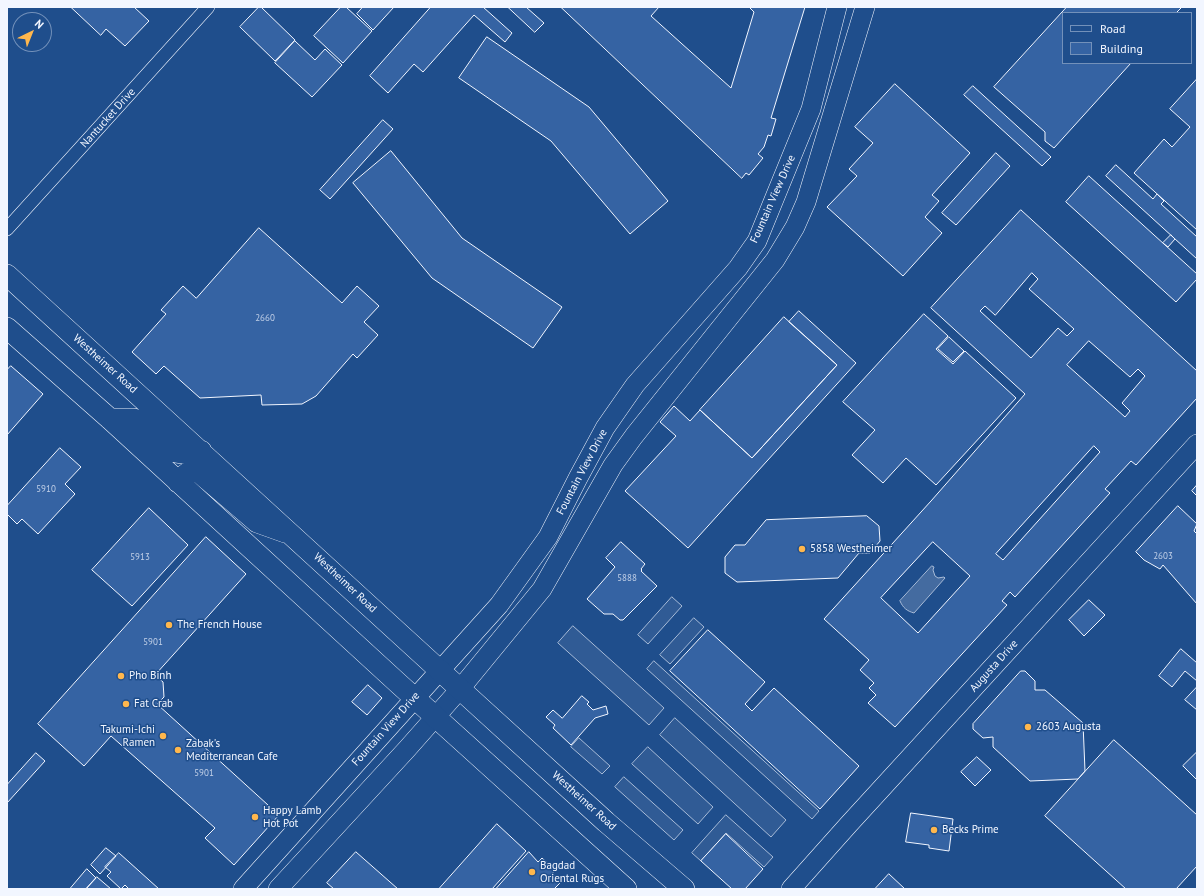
<!DOCTYPE html>
<html>
<head>
<meta charset="utf-8">
<style>
  body { margin:0 }
  #map { position:relative; width:1204px; height:896px; overflow:hidden; background:#1f4e8c; font-family:"PT Sans",sans-serif }
  canvas { display:block }
  .frame { position:absolute; inset:0; border:8px solid #f2f6ff; pointer-events:none }
  .legend { position:absolute; left:1062px; top:12px; width:130px; height:52px; box-sizing:border-box; background:#1f4e8c; border:1px solid #7391ba; margin:0; padding:5px 7px; list-style:none; font-size:12px; color:#f2f6ff }
  .legend li { display:flex; align-items:center; gap:8px; height:20px }
  .legend b { width:20px; border:1px solid #7391ba }
  .north { position:absolute; left:12px; top:12px; width:40px; height:40px; box-sizing:border-box; background:#1f4e8c; border:1px solid #7391ba; border-radius:50%; rotate:43deg; font-size:11px; font-weight:700; line-height:16px; text-align:center; color:#f2f6ff }
  .north::after { content:''; display:block; margin:auto; width:14px; height:18px; background:#ffb74d; clip-path:polygon(50% 0,100% 100%,50% 72%,0 100%) }
</style>
</head>
<body>
<div id="map">
<canvas width="1204" height="896"></canvas>
<div class="frame"></div>
<ul class="legend">
<li><b style="height:5px;background:#1f4e8c"></b>Road</li>
<li><b style="height:11px;background:#3563a3"></b>Building</li>
</ul>
<div class="north">N</div>
</div>
<script>
const ctx = document.querySelector('canvas').getContext('2d');
ctx.lineJoin = 'round';
function fill(path, color) {
  ctx.fillStyle = color;
  ctx.fill(path, 'evenodd');
}
function trace(path, color, width, dash) {
  ctx.strokeStyle = color;
  ctx.lineWidth = width;
  ctx.lineCap = dash ? 'butt' : 'round';
  ctx.setLineDash(dash || []);
  ctx.stroke(path);
}
function write(font, color, halo, rows, align = 'center') {
  ctx.font = font + ' "PT Sans",sans-serif';
  ctx.lineWidth = 3;
  ctx.setLineDash([]);
  ctx.textBaseline = 'middle';
  ctx.strokeStyle = halo;
  ctx.fillStyle = color;
  for (const [text, x, y, turn = 0] of rows) {
    ctx.save();
    ctx.translate(x, y);
    ctx.rotate((+turn || 0) * Math.PI / 180);
    ctx.textAlign = isNaN(turn) ? turn : align;
    if (halo) ctx.strokeText(text, 0, 0);
    ctx.fillText(text, 0, 0);
    ctx.restore();
  }
}
const built = new Path2D(`
  M672,597l10,9 -34,38 -10,-9z
  M694,618l10,9 -34,37 -10,-9z
  M573,626l91,82 -15,17 -91,-82z
  M654,661l165,150 -7,8 -165,-150z
  M675,718l111,102 -15,17 -111,-102z
  M579,738l31,28 -8,8 -31,-27z
  M648,747l65,60 -15,17 -66,-60z
  M624,777l59,53 -9,10 -59,-53z
  M726,815l47,42 -9,10 -38,-34 -25,28 -9,-8z`);
fill(built, '#305b95');
trace(built, '#a8bbd7', 1);
const water = new Path2D(`
  M932,566l2,1 -1,3 2,6 3,2 6,-1 1,1 -31,35c-7,-2 -11,-5 -14,-12z`);
fill(water, '#446ba0');
trace(water, '#a8bbd7', 1);
const building = new Path2D(`
  M71,7h63l15,14 -24,25 -19,-17 -5,6z
  M259,7h2l34,33 -20,21 -35,-34z
  M341,7h5l26,24 -29,32 -29,-27z
  M363,7h31l-21,23 -16,-16z
  M431,7h52l29,26 -7,9 -31,-27 -51,57 -9,-8 -26,29 -18,-17z
  M508,7h18l18,16 -9,9z
  M561,7h98l-8,9 80,72 23,-76 -5,-5h56l-34,111 5,1 -5,17 -3,-1 -4,12 -6,7 5,4 -14,17 -3,-2 -4,5z
  M1067,7h115l-6,6h-113v50h68l-77,85 -9,-7v-9l-51,-45z
  M487,37l102,70 79,94 -38,33 -79,-93 -92,-63z
  M295,41l20,19 10,-11 17,16 -30,32 -37,-34z
  M1197,79v151l-63,-57 30,-34 8,8 18,-20 -20,-18z
  M895,84l75,69 -38,42 7,6 -14,16 17,16 -39,43 -76,-69 30,-31 -8,-7 24,-26 -18,-16z
  M973,86l78,71 -9,9 -78,-71z
  M383,120l10,9 -63,70 -10,-9z
  M391,151l71,87 100,69 -29,41 -101,-70 -79,-95z
  M996,153l14,13 -54,59 -14,-12z
  M1116,165l37,34 4,-5 7,7 -3,3 36,33v22l-91,-83z
  M1089,176l108,98v5l-21,23 -110,-100z
  M1021,210l176,161v27l-61,67 -5,-4 -26,28 5,4 -95,104 -5,-5 -8,9 5,4 -112,122 -27,-24 8,-8 -7,-7 5,-5 -14,-13 9,-10 -45,-41 107,-118 94,-107 -94,-86zM1032,273l6,6 -9,10 45,40 -7,7 -9,-8 -27,30 -51,-47 5,-5 10,9zM1089,341l41,36 8,-8 7,7 -23,27 8,8 -5,6 -58,-52zM1094,446l6,6 -97,108 -7,-6zM933,542l37,34 -52,57 -37,-35z
  M259,228l83,75 15,-17 22,20 -15,16 14,13 -21,23 -4,-4 -37,42 -14,8 -40,1 -1,-10 -61,3 -36,-32 -8,8 -24,-22 34,-38 -5,-4 22,-24 13,12z
  M1171,235l4,4 -7,8 -5,-4z
  M799,311l57,52 -168,185 -63,-57 51,-55 -16,-14 14,-16 16,15 10,-11 52,48 85,-93 -48,-43z
  M924,314l24,22 -12,13 17,15 12,-13 51,47 -80,87 -30,-27 -23,25 -31,-28 23,-25 -32,-28z
  M784,317l53,48 -85,93 -52,-48z
  M949,337l15,14 -11,11 -15,-13z
  M11,366l32,28 -36,41v-65z
  M60,448l21,19 -16,17 10,10 -37,40 -16,-15 -5,5 -10,-10v-8z
  M1197,485v11l-5,-5z
  M1178,506l19,18 -3,7 3,3v70l-34,-39 -3,4 -16,-9 -8,-8z
  M149,508l39,37 -56,61 -40,-36z
  M867,516l12,10 1,15 -10,12h-11l-21,25 -101,4 -12,-9v-16l10,-12h10l21,-25z
  M206,537l40,37 -91,101 8,7 1,15 -7,7 122,111 -45,50 -29,-27 10,-10 -104,-92 -27,30 -46,-42z
  M621,542l24,22 -4,5 1,1 -1,1 16,15 -34,34h-3l-7,-6h-9l-17,-15 28,-32 -9,-9z
  M1089,600l16,15 -21,21 -15,-16z
  M708,630l57,52 -20,22 7,7 22,-23 85,78 -39,43 -150,-138z
  M1181,649l16,14v18l-12,-10 -13,16 -13,-11z
  M1021,671h4l10,10v9h10l38,33 2,48 -7,8 -48,2 -37,-34v-10l-10,1 -10,-9v-5z
  M368,685l14,13 -15,17 -15,-13z
  M1197,687v23l-12,-10z
  M582,696l7,6 -2,2 6,6 13,-4 2,8 -13,4 -24,27 -18,-17 2,-3 -9,-8 7,-7 9,8z
  M1114,740l83,75v51l-21,23h-50l-81,-73z
  M1197,752v28l-14,-14z
  M36,753l9,8 -38,42v-18z
  M977,757l14,13 -16,16 -14,-14z
  M911,813l42,6 -4,32 -20,-3v-3l-23,-3z
  M497,824l29,27 -34,38h-53z
  M726,834l37,35 -18,20h-13l-31,-28z
  M106,848l10,8 -16,18 -9,-9z
  M356,852l42,37h-64l-7,-6z
  M529,852l9,10 4,-4 13,12 -3,4 9,8 -7,7h-58z
  M119,853l40,36h-30l-4,-4 -4,4 -14,-13 4,-4 -6,-5z
  M87,869l9,9 -10,11h-16z
  M889,874l16,15h-30z
  M97,877l14,12h-25z`);
fill(building, '#3563a3');
trace(building, '#f2f6ff', 1);
const street = new Path2D(`
  M7,229l201,-222`);
const secondary = new Path2D(`
  M243,889l256,-284 49,-68 30,-59 27,-50 30,-43 103,-117 19,-27 54,-132 26,-102
  M278,889l129,-140 53,-60 82,-100 71,-124 21,-29 141,-176 20,-33 11,-25 59,-195
  M791,889l58,-65 348,-380`);
const primary = new Path2D(`
  M7,275l453,414 146,133 78,67
  M7,328l103,91 289,265 227,205
  M110,419h24l36,31c11,5 20,3 31,1
  M178,482c8,-8 10,-13 22,-9l57,49 28,10`);
trace(street, '#f2f6ff', 14);
trace(secondary, '#f2f6ff', 20);
trace(primary, '#f2f6ff', 22);
trace(street, '#1f4e8c', 13);
trace(secondary, '#1f4e8c', 19);
trace(primary, '#1f4e8c', 21);
for (const [x, y, r, color] of [
  [802,549,4,"#ffb74d"],
  [169,625,4,"#ffb74d"],
  [121,676,4,"#ffb74d"],
  [126,704,4,"#ffb74d"],
  [1028,727,4,"#ffb74d"],
  [163,736,4,"#ffb74d"],
  [178,750,4,"#ffb74d"],
  [255,817,4,"#ffb74d"],
  [934,830,4,"#ffb74d"],
  [532,872,4,"#ffb74d"]
]) {
  const dot = new Path2D();
  dot.arc(x, y, r, 0, 2 * Math.PI);
  ctx.fillStyle = color;
  ctx.fill(dot);
  trace(dot, '#1f4e8c', 1.5);
}
write('9px', '#c3d1e8', null, [
  ["2660",265,318],
  ["5910",46,489],
  ["2603",1163,556],
  ["5913",140,557],
  ["5888",627,578],
  ["5901",153,642],
  ["5901",204,773]
]);
write('11px', '#f2f6ff', '#1f4e8c', [
  ["Nantucket Drive",108,118,-48],
  ["Fountain View Drive",773,199,-66],
  ["Westheimer Road",105,364,42],
  ["Fountain View Drive",582,472,-62],
  ["Westheimer Road",345,583,43],
  ["Augusta Drive",994,666,-48],
  ["Fountain View Drive",386,729,-48],
  ["Westheimer Road",584,801,42]
]);
write('11px', '#f2f6ff', '#1f4e8c', [
  ["5858 Westheimer",810,549],
  ["The French House",177,625],
  ["Pho Binh",129,676],
  ["Fat Crab",134,704],
  ["2603 Augusta",1036,727],
  ["Takumi-Ichi",155,730,"right"],
  ["Ramen",155,743,"right"],
  ["Zabak's",186,744],
  ["Mediterranean Cafe",186,757],
  ["Happy Lamb",263,811],
  ["Hot Pot",263,824],
  ["Becks Prime",942,830],
  ["Bagdad",540,866],
  ["Oriental Rugs",540,879]
], 'left');
</script>
</body>
</html>
